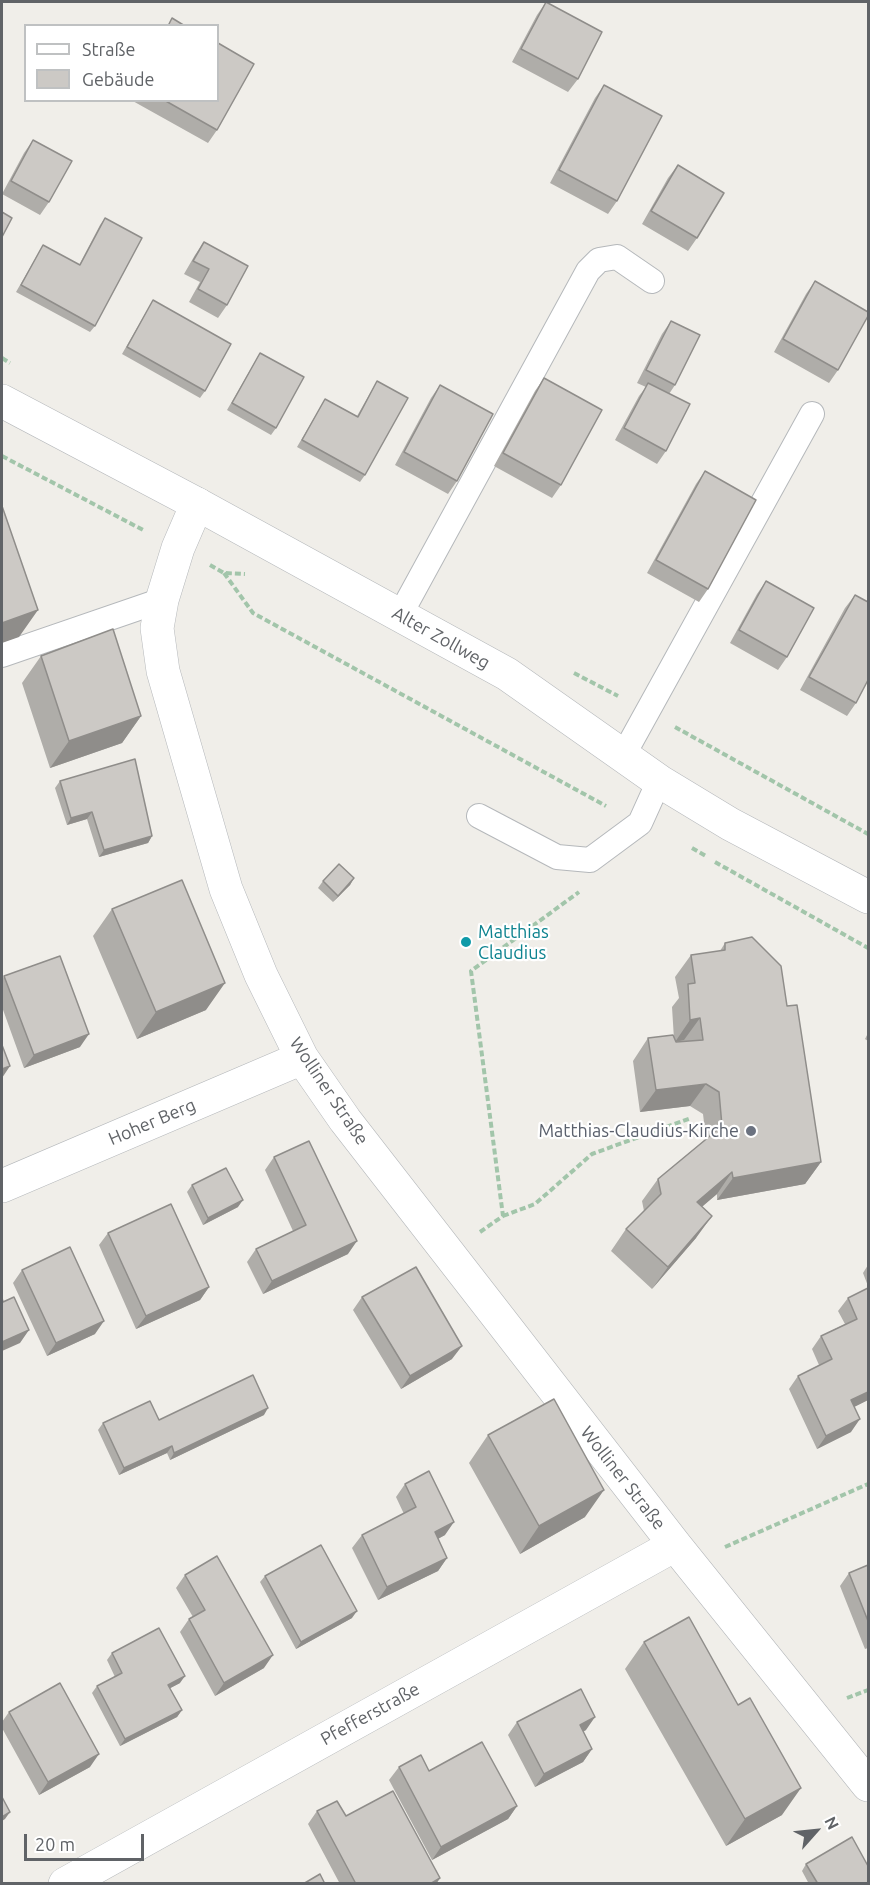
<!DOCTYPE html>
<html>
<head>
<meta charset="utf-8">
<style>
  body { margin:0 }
  #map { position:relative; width:870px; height:1885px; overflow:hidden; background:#f0eee9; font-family:Ubuntu,sans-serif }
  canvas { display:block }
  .frame { position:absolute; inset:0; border:3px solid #606367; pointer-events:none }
  .legend { position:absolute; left:24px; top:24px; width:195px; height:78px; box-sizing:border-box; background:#fff; border:2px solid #bfc1c2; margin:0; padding:8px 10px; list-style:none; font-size:18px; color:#606367 }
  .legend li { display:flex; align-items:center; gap:12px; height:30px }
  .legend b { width:30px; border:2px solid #bfc1c2 }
  .north { position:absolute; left:786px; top:1801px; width:60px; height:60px; -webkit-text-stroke:4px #fff; paint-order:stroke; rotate:63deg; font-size:16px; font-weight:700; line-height:24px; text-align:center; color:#606367 }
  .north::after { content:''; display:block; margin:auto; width:21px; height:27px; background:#606367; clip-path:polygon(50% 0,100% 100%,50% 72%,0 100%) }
  .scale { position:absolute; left:24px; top:1834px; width:120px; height:27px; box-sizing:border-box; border:3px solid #606367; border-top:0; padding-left:8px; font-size:18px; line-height:21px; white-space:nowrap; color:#606367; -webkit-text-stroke:4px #fff; paint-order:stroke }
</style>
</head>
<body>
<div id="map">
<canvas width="870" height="1885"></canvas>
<div class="frame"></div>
<ul class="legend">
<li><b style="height:8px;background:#fff"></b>Straße</li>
<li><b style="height:16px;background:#ccc9c5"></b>Gebäude</li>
</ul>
<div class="north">N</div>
<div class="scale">20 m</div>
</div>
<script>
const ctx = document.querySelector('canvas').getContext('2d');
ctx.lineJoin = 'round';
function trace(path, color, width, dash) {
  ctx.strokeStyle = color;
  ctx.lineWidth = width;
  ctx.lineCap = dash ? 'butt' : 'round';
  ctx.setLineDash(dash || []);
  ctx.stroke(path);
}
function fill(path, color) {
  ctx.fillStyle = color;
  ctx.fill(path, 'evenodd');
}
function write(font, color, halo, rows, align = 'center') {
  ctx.font = font + ' Ubuntu,sans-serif';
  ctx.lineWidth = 4.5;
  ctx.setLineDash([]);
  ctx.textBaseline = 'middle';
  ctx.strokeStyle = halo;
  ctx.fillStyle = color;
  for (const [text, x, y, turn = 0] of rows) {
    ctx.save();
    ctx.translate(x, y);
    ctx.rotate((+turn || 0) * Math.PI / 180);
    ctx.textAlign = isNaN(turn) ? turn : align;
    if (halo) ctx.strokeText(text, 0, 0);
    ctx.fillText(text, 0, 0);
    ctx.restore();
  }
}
const service = new Path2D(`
  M400,615l188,-344 11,-11 18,-3 35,24
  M2,655l160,-55
  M624,754l188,-340
  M479,816l78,41 33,3 50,-37 19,-42`);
const minor = new Path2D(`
  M197,504l-19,44 -16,52 -5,28 6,43 63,218 35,86 41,83 43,62 330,425 193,240
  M2,1186l300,-128
  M65,1884l610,-339`);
const tertiary = new Path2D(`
  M2,401l195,103 310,170 152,107 71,43 138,73`);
trace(service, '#b5b8bb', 26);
trace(minor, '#b5b8bb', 34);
trace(tertiary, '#b5b8bb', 34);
trace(new Path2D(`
  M2,358l8,5
  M2,456l143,75
  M210,565l14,8 21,1
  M224,573l29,40 353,193
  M574,673l44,23
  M675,727l193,107
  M692,848l14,8
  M715,862l153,86
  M503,1216l32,-12 57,-50 99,-36
  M480,1232l23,-16 -32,-245 108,-79
  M725,1547l143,-63
  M847,1698l21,-8`), '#a2c5aa', 4, [6, 3]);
trace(service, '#fff', 24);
trace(minor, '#fff', 33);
trace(tertiary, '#fff', 33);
fill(new Path2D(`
  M546,2l32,77 -10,13 -56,-30 25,-47z
  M604,85l13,116 -9,13 -58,-31 45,-85z
  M131,100h87l-1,30 -9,13z
  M33,140l16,62 -9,13 -38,-21 22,-41z
  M678,165l19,73 -9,13 -46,-27 26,-46z
  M105,218l-10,108 -5,6 -74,-40 27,-47 36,20 21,-40z
  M204,242l23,63 -9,13 -29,-16 11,-20 -16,-8 11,-19z
  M815,281l23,89 -9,13 -55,-31 32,-58z
  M153,300l52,91 -5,7 -78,-44z
  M671,321l4,64 -6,9 -3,57 -9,13 -42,-24 24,-44 7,-9 -9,-4 25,-49z
  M260,353l16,75 -5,7 -44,-25z
  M544,378l17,107 -9,13 -58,-32 41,-75z
  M377,381l-12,94 -5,7 -63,-35 28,-48 32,17z
  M440,385l17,96 -9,13 -53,-29 36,-67z
  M705,471l3,118 -9,13 -52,-29 49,-89z
  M766,581l21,76 -9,13 -48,-27 27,-49z
  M855,595l1,108 -9,13 -47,-26 45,-82z
  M41,656l100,60 -19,27 -72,25 -28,-85z
  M60,781l92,55 -4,7 -49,14 -12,-38 -20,6 -12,-37z
  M354,878l-4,7 -17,17 -15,-14 5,-7z
  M112,909l94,101 -69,29 -44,-103z
  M725,943l62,63 34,156 -16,22 -88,16v-6l-15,12 -6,32 -44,51 -41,-38 15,-22 18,-18 -2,-10 16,-22 48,-40 -3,-25 -13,-8 -50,6 -7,-51 15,-23 26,1 -2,-32 7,-9 -4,-21 16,-22 29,-4z
  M4,976l76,71 -56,21 -22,-61v-27z
  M868,1033v8l-3,-2z
  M274,1157l74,97 -85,40 -16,-32 9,-13 37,-18 -28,-61z
  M192,1185l46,22 -35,18 -16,-33z
  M108,1233l101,54 -9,13 -64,29 -37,-84z
  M868,1265v21l-5,-13z
  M22,1270l73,64 -48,22 -34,-73z
  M868,1288v112l-14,7 -3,25 -34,17 -28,-60 9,-13 21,-11 -7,-16 9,-13 24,-12 -7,-13 10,-13z
  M362,1297l90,62 -51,30 -48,-79z
  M264,1415l-94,45 -3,-7 -48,22 -21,-45 5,-7z
  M488,1435l97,82 -65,37 -51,-91z
  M405,1484l40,51 -7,4 9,19 -9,13 -60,29 -26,-52 10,-13 42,-21 -8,-17z
  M868,1565v83l-3,1 -25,-63 9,-13z
  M185,1575l79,93 -49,28 -35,-64 9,-13 4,-2 -17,-29z
  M265,1576l87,42 -56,31 -36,-67z
  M644,1642l138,173 -56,31 -101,-177z
  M112,1653l68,30 -10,5 12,22 -5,7 -57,29 -28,-53 5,-7 18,-9 -8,-17z
  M9,1712l81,55 -51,28 -37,-67v-6z
  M517,1722l69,8 -3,2 9,17 -9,13 -48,25 -27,-52z
  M399,1767l30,4 88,35 -9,13 -76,41 -43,-80z
  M317,1811l29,5 94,62 -4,6h-96l-32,-60z
  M806,1864l62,20h-59l-7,-13z`), '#afada9');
fill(new Path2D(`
  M38,610l-19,27 -17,6v-20z
  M141,716l-19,27 -72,25 19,-27z
  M92,812l-5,7 -20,6 4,-7z
  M152,836l-4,7 -49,14 5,-7z
  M354,878l-4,7 -17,17 5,-6z
  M225,983l-19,27 -69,29 19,-27z
  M700,1018l-16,22 -9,2 15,-22z
  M89,1034l-9,13 -56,21 10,-13z
  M10,1066l-8,12v-9z
  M706,1084l-16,22 -50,6 16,-22z
  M821,1162l-16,22 -88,16 16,-22z
  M732,1172l-15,22 -35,30 15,-22z
  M243,1200l-5,7 -35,18 5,-7z
  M712,1216l-16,22 -44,51 16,-22z
  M357,1241l-9,13 -85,40 9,-13z
  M209,1287l-9,13 -64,29 10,-13z
  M104,1321l-9,13 -48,22 9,-13z
  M29,1330l-9,13 -18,8v-9z
  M462,1346l-10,13 -51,30 9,-13z
  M868,1392v8l-26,13 9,-13z
  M268,1408l-4,7 -94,45 4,-7z
  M860,1419l-9,13 -34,17 9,-13z
  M172,1446l-5,7 -48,22 5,-7z
  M604,1490l-19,27 -65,37 19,-28z
  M454,1522l-9,13 -19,10 9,-13z
  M447,1558l-9,13 -60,29 9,-13z
  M357,1611l-5,7 -56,31 5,-7z
  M273,1655l-9,13 -49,28 9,-13z
  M185,1676l-5,7 -17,9 5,-7z
  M182,1710l-5,7 -57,29 5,-7z
  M595,1717l-9,13 -15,8 9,-13z
  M592,1749l-9,13 -48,25 9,-13z
  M99,1754l-9,13 -51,28 9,-13z
  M801,1788l-19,27 -56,31 19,-27z
  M517,1806l-9,13 -76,41 9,-13z
  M10,1812l-5,7 -3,2v-4z
  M440,1878l-4,6h-6z`), '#8f8d8a');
const building = new Path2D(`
  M546,2l56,30 -24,47 -57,-30z
  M172,18l13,8h-17z
  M218,43l36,21 -37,66 -53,-30h54z
  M604,85l58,31 -45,85 -58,-31z
  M33,140l39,21 -23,41 -38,-21z
  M678,165l46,28 -27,45 -46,-27z
  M2,212l10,6 -10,19z
  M105,218l37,20 -47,88 -74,-41 22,-40 37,20z
  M204,242l44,24 -21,39 -29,-16 11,-20 -16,-8z
  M815,281l53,31v4l-30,54 -55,-31z
  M153,300l78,44 -26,47 -78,-44z
  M671,321l29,14 -25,50 -29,-15z
  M260,353l44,24 -28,51 -44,-25z
  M544,378l58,32 -41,75 -58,-32z
  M377,381l31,17 -43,77 -63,-35 23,-41 33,18z
  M648,383l42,21 -24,47 -42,-23z
  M440,385l53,29 -36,67 -53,-29z
  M705,471l51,29 -48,89 -52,-29z
  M2,506l36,104 -36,13z
  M766,581l48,27 -27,49 -48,-27z
  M855,595l13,7v78l-12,23 -47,-26z
  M113,629l28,87 -72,25 -28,-85z
  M135,759l17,77 -48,14 -12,-38 -21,6 -11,-37z
  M339,864l15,14 -16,18 -15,-15z
  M182,880l43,103 -69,29 -44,-103z
  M752,937l29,29 6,40 10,-1 24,157 -88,16 -1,-6 -35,30 15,14 -44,51 -42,-38 35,-35 -3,-15 64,-53 -3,-34 -13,-8 -50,6 -8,-52 25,-3 3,7 27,-2 -3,-22 -10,2 -2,-36 7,-1 -4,-28 34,-5v-7z
  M60,956l29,78 -55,21 -30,-79z
  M2,1045l8,21 -8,3z
  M309,1141l48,100 -85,40 -16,-32 50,-24 -32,-68z
  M226,1168l17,32 -35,18 -16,-33z
  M171,1204l38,83 -63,29 -38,-83z
  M70,1247l34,74 -48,22 -34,-73z
  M416,1267l46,79 -52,30 -48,-79z
  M868,1288v104l-17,8 9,19 -34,17 -28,-60 34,-17 -11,-23 36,-17 -9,-21z
  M14,1297l15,33 -27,12v-44l1,4z
  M253,1375l15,33 -94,45 -2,-7 -48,22 -21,-45 47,-22 9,19z
  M554,1399l50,91 -65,36 -51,-91z
  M429,1471l25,51 -19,10 12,26 -60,29 -25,-52 54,-28 -11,-23z
  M321,1545l36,66 -56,31 -36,-66z
  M217,1556l56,99 -49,28 -35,-64 16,-9 -20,-35z
  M868,1565v56l-19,-48z
  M689,1617l49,88 12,-7 51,90 -56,31 -101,-177z
  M159,1628l26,48 -17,9 14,25 -57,29 -28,-53 25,-13 -10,-20z
  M60,1683l39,71 -51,28 -39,-70z
  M581,1689l14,28 -15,8 12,24 -48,25 -27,-52z
  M482,1742l35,64 -76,41 -42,-80 22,-12 8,16z
  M393,1791l47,87 -10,6h-74l-39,-73 20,-10 9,15z
  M2,1797l8,15 -8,5z
  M852,1837l16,29v18h-50l-12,-20z
  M320,1874l5,10h-22z`);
fill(building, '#ccc9c5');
trace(building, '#8f8d8a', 1.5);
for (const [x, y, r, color] of [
  [466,942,6,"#0f9aa8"],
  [751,1131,6,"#6b7280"]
]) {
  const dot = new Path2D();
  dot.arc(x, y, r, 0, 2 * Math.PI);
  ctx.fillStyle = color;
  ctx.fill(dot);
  trace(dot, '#fff', 2);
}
write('18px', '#606367', '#fff', [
  ["Alter Zollweg",441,638,29],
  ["Wolliner Straße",329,1091,56],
  ["Hoher Berg",152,1122,-23],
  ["Wolliner Straße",623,1478,52],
  ["Pfefferstraße",370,1714,-29]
]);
write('18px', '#0d838f', '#fff', [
  ["Matthias",478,932],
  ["Claudius",478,953]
], 'left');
write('18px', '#5b616d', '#fff', [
  ["Matthias-Claudius-Kirche",739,1131]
], 'right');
</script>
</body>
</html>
